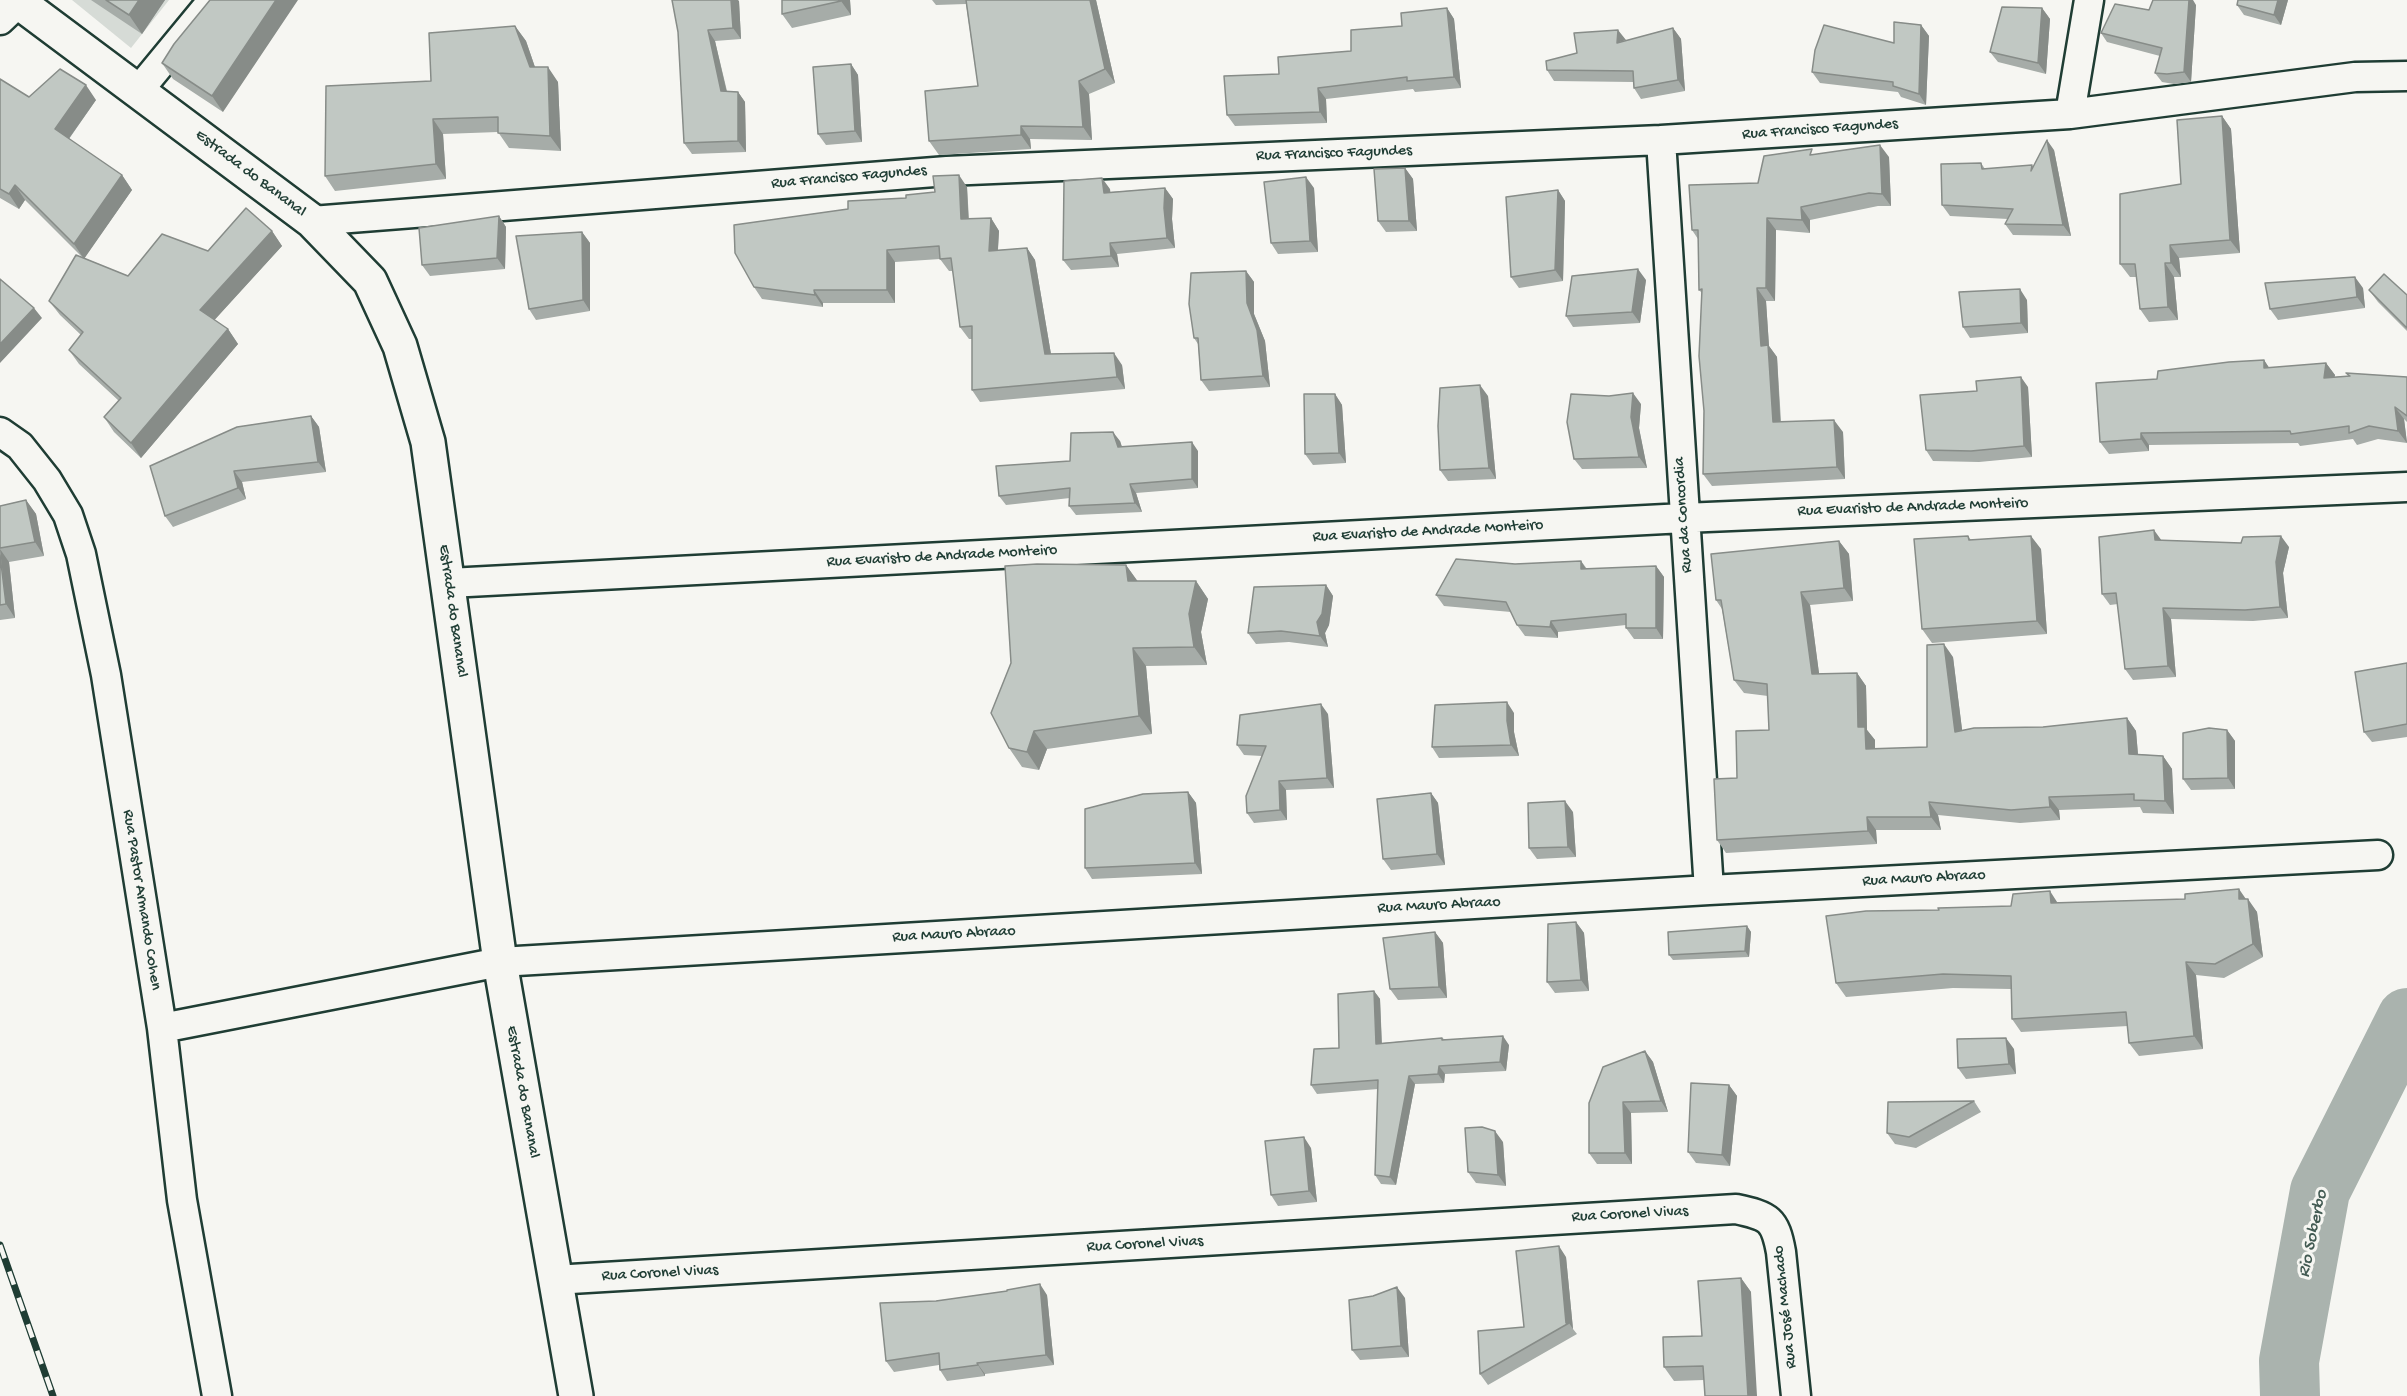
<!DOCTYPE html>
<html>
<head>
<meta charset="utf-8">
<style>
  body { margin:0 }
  canvas { display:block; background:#f6f6f2 }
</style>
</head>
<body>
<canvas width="2407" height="1396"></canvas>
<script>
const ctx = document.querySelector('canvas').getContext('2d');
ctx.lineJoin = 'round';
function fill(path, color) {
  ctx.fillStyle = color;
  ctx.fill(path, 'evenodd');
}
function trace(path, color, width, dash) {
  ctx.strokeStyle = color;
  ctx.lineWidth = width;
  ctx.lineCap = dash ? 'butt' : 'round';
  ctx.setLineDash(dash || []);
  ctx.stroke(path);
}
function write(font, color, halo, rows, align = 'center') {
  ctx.font = font + ' "Gochi Hand",sans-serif';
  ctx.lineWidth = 6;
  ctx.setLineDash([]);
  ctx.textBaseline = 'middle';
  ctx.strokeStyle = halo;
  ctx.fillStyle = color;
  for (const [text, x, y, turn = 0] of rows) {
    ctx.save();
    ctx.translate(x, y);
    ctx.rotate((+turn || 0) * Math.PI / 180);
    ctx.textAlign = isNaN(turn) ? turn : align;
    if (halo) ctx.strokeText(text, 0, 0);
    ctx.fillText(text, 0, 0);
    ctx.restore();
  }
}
fill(new Path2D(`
  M72,0h97l-38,48z`), '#d6dbd6');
trace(new Path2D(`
  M2290,1396l-1,-35 31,-170 87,-173`), '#aab3ae', 60);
const street = new Path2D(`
  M0,20l19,-18
  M138,91l75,-91
  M2070,114l19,-114
  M1661,140l48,750
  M312,221l635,-50 714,-31 409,-26 285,-37 52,-1
  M0,432l20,14 27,34 21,35 13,39 25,121 56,353 20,172 35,196
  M449,583l1235,-65 723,-31
  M162,1028l338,-66 1209,-72 669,-35
  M554,1280l1182,-71c33,7 39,10 45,43l15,144`);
const secondary = new Path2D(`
  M16,0l296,221 58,60 30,65 28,96 72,520 76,434`);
trace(street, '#1f3d34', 33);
trace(secondary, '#1f3d34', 38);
trace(street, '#f6f6f2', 28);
trace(secondary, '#f6f6f2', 33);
const rail = new Path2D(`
  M0,1245l53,151`);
trace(rail, '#1f3d34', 7);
trace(rail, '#f6f6f2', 4.5, [14]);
fill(new Path2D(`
  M91,0h74l-23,34z
  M210,0l13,112 -50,-33 -11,-16z
  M782,0h68l1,15 -59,13 -10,-14z
  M932,0h164l19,83 -26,11 3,46 -62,-1 1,10 -92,6 -10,-14 49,-55 -12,-82 -30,1z
  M2238,0h50l-7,25 -37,-10 -7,-10z
  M739,1l2,38 -26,2 12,50 11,1 7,10 1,50 -54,2 -8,-11 -6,-111z
  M2196,5l-5,77 -17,2 -12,-2 -7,-9 5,-17 -53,-14 -6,-9 48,-23z
  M1447,8l7,11 7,69 -46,4 -2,-3 -87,10 1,24 -92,3 -8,-11 52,-41 72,-23 51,-25z
  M2042,8l8,11 -4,55 -48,-12 -8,-10z
  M1921,25l8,11 -3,69 -25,-8 -3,-5 -78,-9 -8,-11 82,-29z
  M515,26l11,15 9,26 23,15 3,69 -52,-3 -11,-16 -55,2 3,45 -111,12 -10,-15 106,-95z
  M1673,28l8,11 4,52 -44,8 -7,-11 -1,-6 -79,-1 -7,-11 79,-29z
  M851,64l7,11 4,67 -36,3 -8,-11z
  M0,79l29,18 67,3 -27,39 53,36 10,15 -48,68 44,18 144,-45 10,15 -68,74 14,9 10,15 -97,114 -27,-26 -10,-15 15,-16 -40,-37 -10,-14 12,-15 -21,-20 -11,-14 34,-43 -58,-58 -6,9 -19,-11z
  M2222,116l9,13 9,124 -61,5 2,19h-7l4,43 -29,2 -9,-13 -3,-32h-7l-10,-13 61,-80z
  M2054,150l17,86 -58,-1 -8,-11 3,-5 -58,-3 -8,-11 39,-42 4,6 48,-2z
  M1815,154l74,3 2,49h-13l-68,14v13l-34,-3 -1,71h-9l3,45 8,11 4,64 62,11 2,47 -133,7 -9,-12 1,-63 -2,-118 -3,-3 -1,-51 -6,-9 66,-47z
  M1405,168l8,11 4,52 -31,1 -8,-11z
  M967,187l2,32 22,-1 8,13 -1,19 29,-2 8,12 16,94 71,11 3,24 -145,13 -8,-12v-51h-3l-9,-12 -7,-56h-4l-9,-12 -45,3v41h-72v4l-61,-8 -8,-12 94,-78z
  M1165,188l8,11 -1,20 3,29 -58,6 2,13 -48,3 -8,-10 47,-71v3z
  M1314,188l4,64 -40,2 -7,-11z
  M1558,190l7,11 -2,80 -44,7 -8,-11z
  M499,216l7,11 -1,42 -75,7 -8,-11z
  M582,232l8,11v68l-54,9 -7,-11z
  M1246,271l8,11v32l11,27 5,46 -61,4 -8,-11 -3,-36 -4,-6z
  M1646,280l-6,43 -67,4 -7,-11z
  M2363,288l2,20 -87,12 -8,-11z
  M2369,290l38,5v36l-29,-29z
  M2027,300l1,33 -58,5 -7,-11z
  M2264,360l5,8 57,-5 9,12 -1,2 14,-1 -2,-3 61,4v45l-3,-3 3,24 -29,-4 -21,6 -4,-6 -53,7 -2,-3 -149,2v6l-40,3 -9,-12 57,-63z
  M2028,387l4,70 -53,5 -46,-1 -7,-11z
  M1335,394l7,11 4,58 -33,2 -8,-11z
  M1488,396l8,83 -48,2 -8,-11z
  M1641,404l-2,24 8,40 -65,1 -8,-10z
  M311,416l8,11 7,45 -84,10 4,17 -73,28 -8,-11z
  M1120,441l2,6 76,4v37l-62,5 6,19 -66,3 -7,-9 1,-8 -64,7 -7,-9 71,-35z
  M26,500l10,14 8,42 -35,6 6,56 -15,2v-114z
  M1968,536l3,4 70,9 6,85 -115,9 -10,-14z
  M1839,541l10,13 4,47 -43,4 9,69 38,-1 9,13 1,44 8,10v9l52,-2 26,-90 9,73 81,-3 84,-9 9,13 2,23 25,2 9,13 2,45 -31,-1 -3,-6 -81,3 1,10 -40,3 -82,-8 3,15h-65l1,14 -151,9 -9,-13 20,-62 32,-48 -1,-34 -24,-3 -10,-13 -12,-71 -6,-9z
  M2161,541l128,6 -6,26 5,45 -35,3 -82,-2 5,58 -43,3 -8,-11 -7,-65 -8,1 -8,-11z
  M1581,561l6,8 69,-3 8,11 -1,62h-29l-8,-11v-3l-68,7v6l-33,-2 -8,-11 -6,-13 -67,-6 -8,-11 79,-31z
  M1126,565l11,16h59l12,18 -7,33 6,33 -61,1 6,68 -105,15 -8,21 -17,-3 -13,-19z
  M1326,585l7,11 -4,29 -4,8 3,14 -39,-5 -33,2 -8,-11z
  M2407,663v74l-35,5 -8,-10z
  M1514,713v19l5,24 -80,2 -7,-11z
  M1328,714l6,74 -48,2 1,30 -33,3 -7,-10 15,-57 -18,-1 -7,-10z
  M2227,730l8,11v48l-44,1 -8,-11z
  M1188,792l8,11 6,71 -110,5 -7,-11z
  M1431,793l7,10 7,62 -54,5 -8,-11z
  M1573,812l3,45 -39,2 -8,-11z
  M2246,899l11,13 6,45 -39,21 -28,-3 7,74 -64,7 -10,-13 -1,-17 -107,6 -9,-13 -1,-30 -58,-1 -107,9 -10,-14 103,-73 119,-7z
  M1576,922l8,11 5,58 -34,2 -8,-11z
  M1747,926l4,6 -2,25 -76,3 -4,-5z
  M1435,932l8,11 4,55 -49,2 -8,-11z
  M1374,991l6,8 2,44 60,-5 2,1 65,6 -3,26 -61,3 -1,9 -29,1 -19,101 -15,-1 -6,-9 3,-86 -61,5 -6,-9 28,-37z
  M2014,1049l2,25 -50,5 -8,-11z
  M1645,1051l8,11 15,50 -37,1 1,51h-35l-8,-11z
  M1729,1085l8,11 -7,70 -34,-3 -8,-11z
  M1974,1101l7,11 -65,36 -21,-4 -8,-11z
  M1503,1142l3,44 -30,-3 -8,-11z
  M1311,1148l6,54 -39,4 -7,-11z
  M1566,1257l7,72 4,5 -89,51 -8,-11 44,-47z
  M1741,1278l10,14 -47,88 -30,1 -10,-14 38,-31z
  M1047,1295l7,70 -69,9v2l-38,5 -7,-11 -1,-5 -45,7 -8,-11 50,-60z
  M1405,1298l4,59 -49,3 -8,-10z`), '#a6aca8');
fill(new Path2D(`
  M139,0h26l-23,34 -13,-19z
  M276,0h22l-75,112 -11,-16z
  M731,0h7l1,1 2,38 -8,-11z
  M841,0h9l1,15 -10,-14z
  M1090,0h6l19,83 -10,-14z
  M2189,0h4l3,5 -5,77 -7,-10z
  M2278,0h10l-7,25 -7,-10z
  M1447,8l7,11 7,69 -7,-11z
  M2042,8l8,11 -4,55 -8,-11z
  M1921,25l8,11 -3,69 -7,-11z
  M515,26l11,15 14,41 -10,-15z
  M1673,28l8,11 4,52 -7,-11z
  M708,30l7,11 14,61 -8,-11z
  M1618,30l8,10 -9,3z
  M851,64l7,11 4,67 -7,-11z
  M548,67l10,15 3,69 -11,-15z
  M1079,81l10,13 3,46 -9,-13z
  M86,85l10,15 -31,44 -10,-15z
  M1318,88l8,11 1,24 -7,-11z
  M738,92l7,10 1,50 -8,-11z
  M2222,116l9,13 9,124 -10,-13z
  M433,119l10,15 3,45 -10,-15z
  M1021,126l9,13 1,10 -10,-14z
  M2047,140l7,10 17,86 -8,-11z
  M1880,145l9,12 2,49 -9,-12z
  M1405,168l8,11 4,52 -8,-10z
  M122,175l10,15 -48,69 -10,-15z
  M959,175l8,12 2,44 -8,-12z
  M1306,177l8,11 4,64 -8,-11z
  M1102,178l8,11 2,15 -8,-11z
  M15,185l10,15 -6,9 -10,-15z
  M1165,188l8,11 -1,20 3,29 -8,-10 -3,-30z
  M1558,190l7,11 -2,80 -8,-11z
  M1801,207l9,13v13l-8,-13z
  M499,216l7,11 -1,42 -8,-11z
  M991,218l8,13 -2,32 -8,-12z
  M1767,218l9,12 -1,71 -9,-13z
  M272,231l10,15 -72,79 -10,-15z
  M582,232l8,11v68l-7,-11z
  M1110,243l7,11 2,13 -8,-11z
  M2170,245l9,13 2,19 -10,-14z
  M1027,248l8,12 18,106 -8,-12z
  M887,250l8,12v41l-8,-13z
  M2165,263l9,14 4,43 -10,-13z
  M1638,269l8,11 -6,43 -8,-11z
  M1246,271l8,11v32l11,27 5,46 -7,-11 -16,-73z
  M2355,277l8,11 2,20 -8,-11z
  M1757,288l9,13 3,45 8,11 4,77 -8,-12 -12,-76z
  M2020,289l7,11 1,33 -7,-10z
  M814,290l9,13v4l-8,-12z
  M34,308l8,10 -42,45v-19z
  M228,329l10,15 -97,114 -10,-15z
  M1114,353l8,12 3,24 -8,-12z
  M2264,360l8,12 -8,-4z
  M2326,363l9,12 -3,16 -8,-13z
  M2021,377l7,10 4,70 -8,-11z
  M1480,385l8,11 8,83 -7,-11z
  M1633,393l8,11 -2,24 8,40 -8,-11 -8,-40z
  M1335,394l7,11 4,58 -7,-10z
  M2395,407l9,12 3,24 -9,-12z
  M311,416l8,11 7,45 -8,-10z
  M1834,420l9,12 2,47 -8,-12z
  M1113,432l7,9 5,15 -7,-9z
  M2141,433l8,12v6l-8,-12z
  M1192,442l6,9v37l-6,-9z
  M234,471l8,11 4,17 -8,-11z
  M1130,484l6,9 6,19 -7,-9z
  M26,500l10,14 8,42 -9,-14z
  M2154,530l8,11 -7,-1z
  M2031,536l10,13 6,85 -10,-13z
  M2281,536l8,11 -6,26 5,45 -8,-11 -4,-45z
  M1839,541l10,13 4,47 -9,-13z
  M0,549l9,13 6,56 -9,-14z
  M1581,561l7,11 -7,-3z
  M1126,565l13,18 -11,-2z
  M1656,566l8,11 -1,62 -7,-11z
  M1196,581l12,18 -7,33 6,33 -13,-18 -5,-33z
  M1326,585l7,11 -4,29 -4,8 3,14 -8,-11 -3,-14z
  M1801,592l9,13 11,83 -9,-14z
  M2163,608l8,11 5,58 -8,-11z
  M1551,621l7,11v6l-8,-11z
  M1944,644l9,13 11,88 -9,-13z
  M1133,648l13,18 6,68 -13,-18z
  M1857,673l9,13 1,44 8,10v23l-9,-14 -8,-22z
  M1507,702l7,11v19l5,24 -8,-11 -4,-24z
  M1321,704l7,10 6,74 -7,-10z
  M2127,718l9,13 3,36 -10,-13z
  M2227,730l8,11v48l-7,-11z
  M1034,731l13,18 -8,21 -12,-18z
  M2163,756l9,13 2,45 -9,-13z
  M1279,781l7,9 1,30 -7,-10z
  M1188,792l8,11 6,71 -7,-11z
  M1431,793l7,10 7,62 -8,-11z
  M2049,797l10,13 1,10 -10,-13z
  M1565,801l8,11 3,45 -8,-10z
  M1929,802l9,13 3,15 -10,-13z
  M1867,817l9,13 1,14 -9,-13z
  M2239,889l9,13v-3l9,13 6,45 -10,-13 -14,-45z
  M2050,891l9,14 -8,-2z
  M1576,922l8,11 5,58 -8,-11z
  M1747,926l4,6 -2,25 -4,-6z
  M1435,932l8,11 4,55 -8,-11z
  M2186,962l10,13 7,74 -9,-13z
  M1374,991l6,8 2,54 -6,-9z
  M1503,1036l6,9 -3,26 -6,-9z
  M2006,1038l8,11 2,25 -7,-10z
  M1645,1051l8,11 15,50 -7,-11z
  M1439,1066l6,8 -1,9 -6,-9z
  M1409,1076l6,8 -19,101 -6,-8z
  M1729,1085l8,11 -7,70 -8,-11z
  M1623,1102l8,11 1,51 -7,-11z
  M1495,1131l8,11 3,44 -8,-11z
  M1304,1137l7,11 6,54 -8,-11z
  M1559,1246l7,11 7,72 -4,-6h-3z
  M1741,1278l10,14 6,104h-9z
  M1040,1284l7,11 7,70 -8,-10z
  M1397,1287l8,11 4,59 -8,-11z
  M977,1363l8,11v2l-7,-11z`), '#878c88');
const building = new Path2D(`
  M106,0h33l-10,15z
  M210,0h66l-64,96 -50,-33 12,-19z
  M672,0h59l2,28 -25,2 13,61 17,1v49l-54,2 -6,-111z
  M782,0h59v1l-59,13z
  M966,0h124l15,69 -26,12 4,46 -62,-1v9l-92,6 -4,-50 53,-5z
  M2153,0h36l-5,72 -17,2 -12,-1 7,-25 -61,-15 14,-29 34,6z
  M2238,0h40l-4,15 -37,-10z
  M2002,7l40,1 -4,55 -48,-11z
  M1447,8l7,69 -47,4v-4l-89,11 2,24 -93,3 -3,-39 55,-2 -1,-17 73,-6v-21l51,-4 -1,-13z
  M1894,22l27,3 -2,69 -26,-8v-4l-81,-10 3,-22 9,-25 70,18z
  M515,26l15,41h18l2,69 -52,-3v-16l-65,2 3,45 -111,12 1,-90 105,-5 -2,-48z
  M1673,28l5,52 -44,8 -1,-17 -86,-1 -1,-9 31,-8 -3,-20 44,-3 -1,13z
  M851,64l4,67 -37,3 -5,-67z
  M60,69l26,16 -31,44 67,46 -48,69 -59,-59 -6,9 -9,-5v-110l29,18z
  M2222,116l8,124 -60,5 1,18h-6l3,44 -28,2 -5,-45h-15v-70l61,-10 -4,-64z
  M2047,140l16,85 -58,-1 8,-15 -71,-4 -1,-41 40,-1 1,6 50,-4 -1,6z
  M1880,145l2,49 -13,-1 -68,14 1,13 -35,-2 -1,70h-9l4,58 7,-1 5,77 61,-2 3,47 -134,7 1,-63 -5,-55 3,-67 -3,1 -1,-60h-6l-3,-45 69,-2 6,-27 48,-7 -2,6z
  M1405,168l4,53h-31l-4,-52z
  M959,175l2,44 30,-1 -2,33 38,-3 18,106 69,-1 3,24 -145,13v-64l-12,1 -9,-69 -11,1 -1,-13 -52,4v40h-73l1,5 -61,-8 -19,-34 -1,-28 114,-16v-8l58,-3v-3l29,-3 -2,-16z
  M1306,177l4,64 -39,2 -7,-61z
  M1102,178l2,15 61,-5 -1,20 3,30 -57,5 1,13 -48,4 1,-79z
  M1558,190l-3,80 -44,7 -5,-80z
  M246,208l26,23 -72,79 28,19 -97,114 -27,-26 17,-19 -52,-48 14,-18 -34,-31 27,-46 52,21 34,-42 46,17z
  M499,216l-2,42 -75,7 -3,-37z
  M582,232l1,68 -54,9 -13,-73z
  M1638,269l-6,43 -66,4 6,-40z
  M1246,271l1,32 10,27 6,46 -62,4 -3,-42h-4l-5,-34 2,-31z
  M2384,274l23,21v33l-38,-38z
  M2355,277l2,20 -87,12 -5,-26z
  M0,279l34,29 -34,36z
  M2020,289l1,34 -58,4 -4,-35z
  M2264,360v8l62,-5 -2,15 26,-2 -4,-3 61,4v39l-12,-9 3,24 -29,-5 -20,7v-7l-58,8 -1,-3 -149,2v6l-41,3 -4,-59 61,-4 1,-8 71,-9z
  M2021,377l3,69 -53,5 -45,-1 -6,-55 57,-4 -1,-10z
  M1480,385l9,83 -49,2 -2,-44 2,-38z
  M1633,393l-2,24 8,40 -65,2 -7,-37 4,-28 38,2z
  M1304,394h31l4,59 -34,1z
  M311,416l7,46 -84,9 4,17 -73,28 -15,-50 87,-39z
  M1113,432l5,15 74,-5v37l-62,5 5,19 -66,3 1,-18 -71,8 -3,-30 74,-5 1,-28z
  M26,500l9,42 -35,6v-42z
  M2154,530l1,10 86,3 2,-6 38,-1 -5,26 4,45 -35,3 -82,-2 5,58 -43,3 -9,-76 -14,1 -3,-57z
  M1968,536l1,4 62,-4 6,85 -115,8 -8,-90z
  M1839,541l5,47 -43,4 11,82 45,-1 1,54h7l1,22 61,-2v-102l17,-1 11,88 19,-4 69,-1 84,-9 2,36 34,2 2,45 -31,-1v-6l-85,3 1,10 -39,3 -82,-8 2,15h-64l1,14 -151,9 -3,-61 23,-1 -1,-47 33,-1 -2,-46 -33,-4 -13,-80h-5l-5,-46z
  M0,555l6,49 -6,1z
  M1456,559l59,5 66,-3v8l75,-3v62h-30v-14l-75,7 -1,6 -33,-2 -11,-23 -70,-7z
  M1037,564l89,1 2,16h68l-7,33 5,33 -61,1 6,68 -105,15 -7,21 -18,-4 -18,-35 20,-50 -6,-97z
  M1326,585l-4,29 -5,8 3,14 -39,-5 -33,2 6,-46z
  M2407,663v61l-43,8 -9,-60z
  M1507,702v19l4,24 -79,2 3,-42z
  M1321,704l6,74 -48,3 1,29 -33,3 -1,-17 20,-50 -29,-1 3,-30z
  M2209,728l18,2 1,48 -45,1v-46z
  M1188,792l7,71 -110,5v-59l58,-15z
  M1431,793l6,61 -54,5 -6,-60z
  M1565,801l3,46 -39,1 -1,-45z
  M2239,889v10h9l5,45 -38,20 -29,-2 8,74 -65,7 -3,-31 -114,7 -1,-43 -68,-2 -107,9 -10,-67 40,-5 73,-1 -1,-2 73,-2 2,-12 37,-3 1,12 134,-4v-5z
  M1576,922l5,58 -34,2 1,-58z
  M1747,926l-2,25 -76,4 -1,-23z
  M1435,932l4,55 -49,2 -7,-51z
  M1374,991l2,53 66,-6v2l61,-4 -3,26 -61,4 -1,8 -29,2 -19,101 -15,-2 3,-95 -67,5 3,-36 25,-1 -1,-54z
  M2006,1038l3,26 -51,4 -1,-29z
  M1645,1051l16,50 -38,1 2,51h-36v-50l14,-36z
  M1691,1083l38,2 -7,70 -34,-3z
  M1974,1101l-65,36 -22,-4 1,-31z
  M1482,1127l13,4 3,44 -30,-3 -3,-44z
  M1304,1137l5,54 -38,4 -6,-54z
  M1559,1246l7,77h3l-89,51 -2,-43 46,-4 -8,-76z
  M1741,1278l7,118h-43l-2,-30 -39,1 -1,-30 39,-1 -4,-55z
  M1040,1284l6,71 -69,8 1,2 -38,5 -1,-17 -53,8 -6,-58 56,-2 71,-10v-1z
  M1397,1287l4,59 -49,4 -3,-50 24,-4z`);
fill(building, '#c1c8c3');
trace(building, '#878c88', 1.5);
write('16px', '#1f3d34', '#f6f6f2', [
  ["Rua Francisco Fagundes",1820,130,-4],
  ["Rua Francisco Fagundes",1334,154,-2],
  ["Estrada do Bananal",250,174,37],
  ["Rua Francisco Fagundes",849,178,-5],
  ["Rua Evaristo de Andrade Monteiro",1913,508,-2],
  ["Rua da Concordia",1684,515,-94],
  ["Rua Evaristo de Andrade Monteiro",1428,532,-3],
  ["Rua Evaristo de Andrade Monteiro",942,557,-3],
  ["Estrada do Bananal",452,611,82],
  ["Rua Mauro Abraao",1924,879,-3],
  ["Rua Pastor Armando Cohen",141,900,81],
  ["Rua Mauro Abraao",1439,906,-3],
  ["Rua Mauro Abraao",954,935,-3],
  ["Estrada do Bananal",522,1092,80],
  ["Rua Coronel Vivas",1630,1215,-3],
  ["Rua Coronel Vivas",1145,1245,-3],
  ["Rua Coronel Vivas",660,1274,-3],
  ["Rua José Machado",1786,1307,-96]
]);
write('italic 18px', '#425a52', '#f6f6f2', [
  ["Rio Soberbo",2314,1234,-78]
]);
</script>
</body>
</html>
